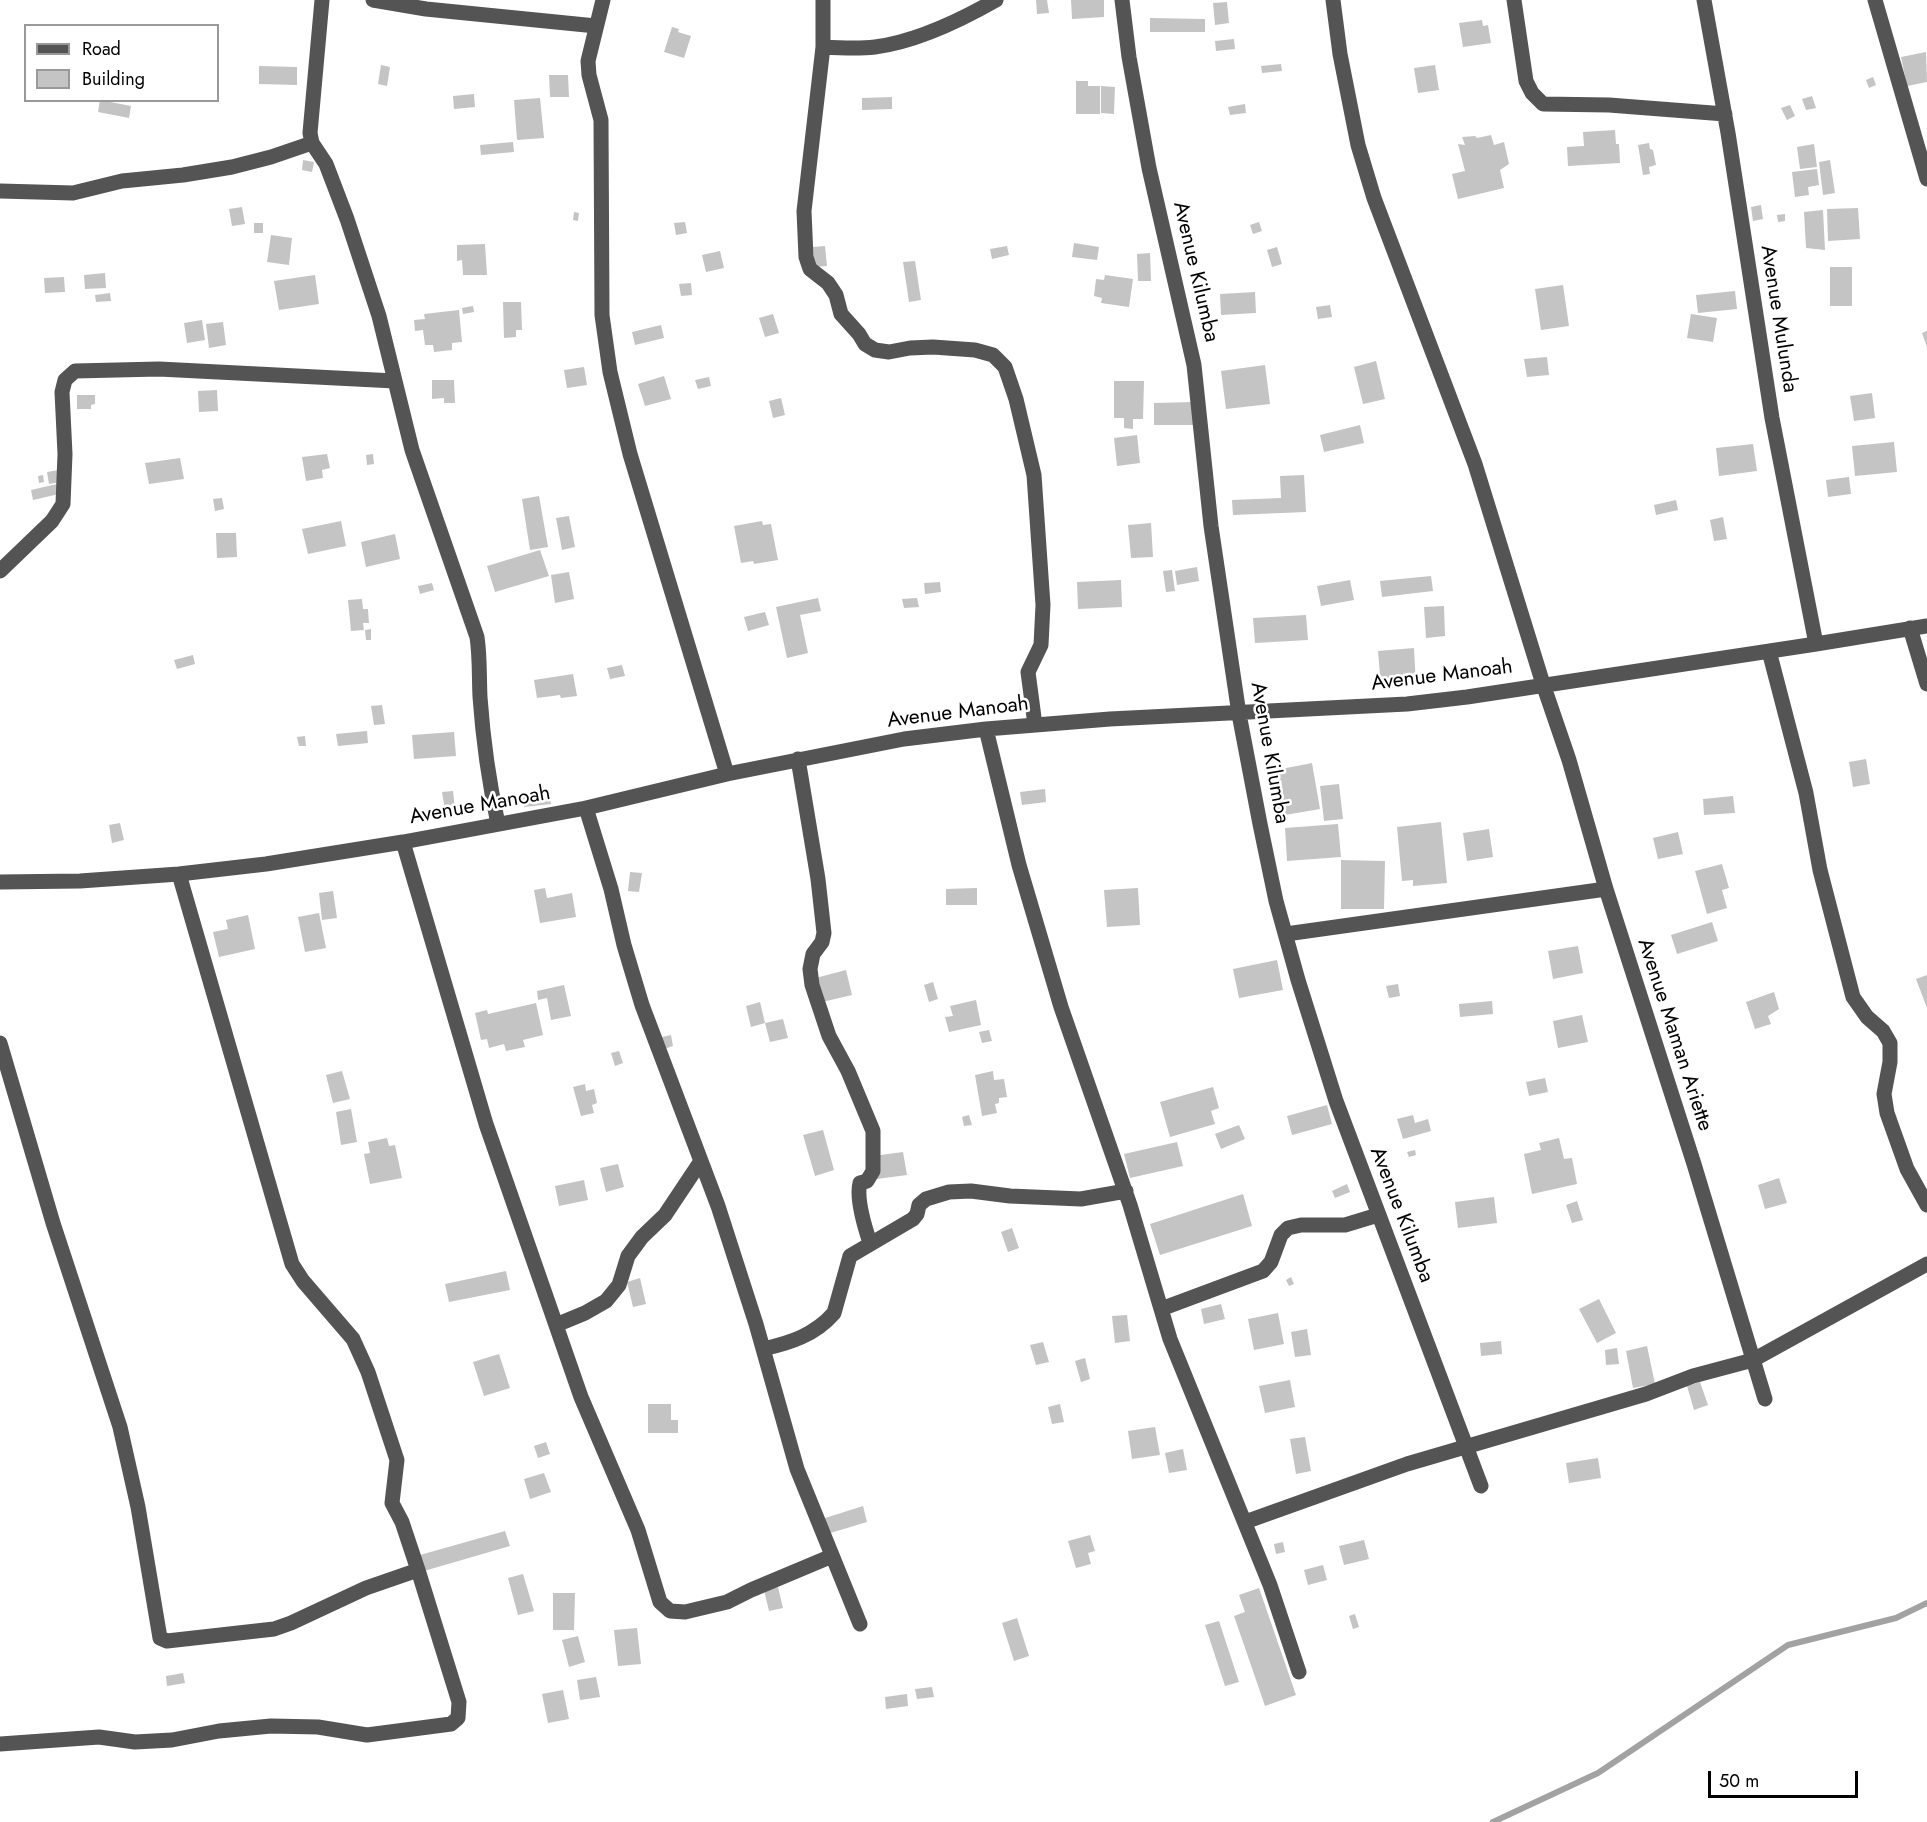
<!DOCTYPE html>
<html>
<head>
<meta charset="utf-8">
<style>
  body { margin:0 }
  #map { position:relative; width:1927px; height:1822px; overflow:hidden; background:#fff; font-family:Jost,sans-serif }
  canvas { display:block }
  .legend { position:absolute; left:24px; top:24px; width:195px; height:78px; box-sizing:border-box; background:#fff; border:2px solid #999; margin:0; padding:8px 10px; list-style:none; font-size:18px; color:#000 }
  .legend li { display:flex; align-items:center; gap:12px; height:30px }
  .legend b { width:30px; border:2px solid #999 }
  .scale { position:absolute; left:1708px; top:1771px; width:150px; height:27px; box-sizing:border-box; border:3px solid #000; border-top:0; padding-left:8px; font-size:18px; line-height:21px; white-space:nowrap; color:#000; -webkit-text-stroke:4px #fff; paint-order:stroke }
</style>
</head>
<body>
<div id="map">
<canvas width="1927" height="1822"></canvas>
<ul class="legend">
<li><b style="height:8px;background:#545454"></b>Road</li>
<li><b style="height:16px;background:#c4c4c4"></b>Building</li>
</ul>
<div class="scale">50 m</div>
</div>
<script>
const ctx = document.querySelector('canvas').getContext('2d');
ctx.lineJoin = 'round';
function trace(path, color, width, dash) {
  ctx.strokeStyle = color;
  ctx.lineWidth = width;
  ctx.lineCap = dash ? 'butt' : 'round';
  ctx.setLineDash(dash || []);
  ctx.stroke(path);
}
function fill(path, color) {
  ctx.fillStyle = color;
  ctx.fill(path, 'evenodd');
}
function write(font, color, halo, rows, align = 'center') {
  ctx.font = font + ' Jost,sans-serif';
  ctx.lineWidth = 5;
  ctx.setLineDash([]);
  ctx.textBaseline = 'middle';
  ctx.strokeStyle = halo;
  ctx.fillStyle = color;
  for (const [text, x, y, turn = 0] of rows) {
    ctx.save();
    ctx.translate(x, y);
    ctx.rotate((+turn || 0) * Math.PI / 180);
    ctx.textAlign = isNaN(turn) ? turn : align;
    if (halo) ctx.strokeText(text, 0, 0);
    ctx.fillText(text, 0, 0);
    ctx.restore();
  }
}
trace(new Path2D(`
  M1493,1822l105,-49 190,-128 108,-27 31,-15`), '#a2a2a2', 6);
fill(new Path2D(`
  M1036,0h11l2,13 -12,1z
  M1071,0h33v17l-32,2z
  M1227,2l2,21 -14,2 -2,-22z
  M1150,18l55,1v13h-55z
  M1482,20l1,6 5,-1 3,18 -28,4 -4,-24z
  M672,27l7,2 -1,3 13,4 -7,22 -20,-6z
  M1234,39l1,10 -19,2 -1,-10z
  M1926,52l1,30 -20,4 -6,-29z
  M1281,64l1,7 -20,2 -1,-7z
  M381,65l9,2 -3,19 -9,-2z
  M1435,65l4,25 -21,3 -4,-25z
  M259,66l38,1v18l-38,-1z
  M549,75h19l1,22h-19z
  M1873,77l3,8 -7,3 -3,-8z
  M1076,81h12v5h12v28h-24z
  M1101,86l14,1 -1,27 -13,-1z
  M474,94l1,13 -21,2 -1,-13z
  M1812,96l4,12 -10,2 -4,-11z
  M892,97v12l-30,1v-12z
  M540,98l4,40 -27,2 -3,-40z
  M100,100l31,6 -2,12 -31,-6z
  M1245,104l1,9 -16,2 -2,-8z
  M1790,105l5,11 -8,4 -6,-12z
  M1615,130l1,14h3l1,19 -52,3 -1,-19 17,-1 -1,-14z
  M1491,135l3,10 10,-3 5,22 -9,6 4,18 -46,11 -6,-25 13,-3 -7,-27 7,1 -3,-8 13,-1 2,2z
  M513,142l1,10 -33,3 -1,-10z
  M1649,143l1,6 3,1 3,15 -7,2 1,7 -7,1 -5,-30z
  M1814,144l3,23 -17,2 -3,-22z
  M303,160l11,2 -2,10 -10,-2z
  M1830,160l5,33 -12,2 -4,-33z
  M1817,169l2,16 -11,2 1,8 -14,2 -3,-25z
  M1761,205l2,14 -10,2 -2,-14z
  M242,207l3,17 -13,2 -3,-17z
  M1858,208l2,31 -32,2 -1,-32z
  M1823,210l2,40 -19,-2 -2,-36z
  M574,212l5,1 -1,8 -5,-1z
  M1785,214v7l-7,1 -1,-7z
  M685,222l2,11 -11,2 -2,-12z
  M1259,222l3,9 -9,3 -3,-9z
  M254,223h9v10h-9z
  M271,235l21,3 -3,27 -22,-3z
  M1074,243l25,4 -2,13 -25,-3z
  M485,244l2,31h-24l-1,-15 -5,1v-16z
  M825,246l2,20 -13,1 -1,-20z
  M1007,246l2,9 -17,4 -2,-10z
  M1277,247l5,17 -10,3 -5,-17z
  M720,251l4,17 -18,4 -4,-17z
  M1150,253l1,28h-13l-1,-27z
  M915,261l6,39 -12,2 -6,-40z
  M1830,267h22v39h-22z
  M105,273l1,15 -21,1 -1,-14z
  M315,275l4,29 -40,6 -5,-29z
  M1105,275l28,4 -4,28 -28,-4 1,-5 -8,-2 2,-17 8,1z
  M64,277l1,15 -20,1 -1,-15z
  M691,283l1,12 -11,1 -2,-12z
  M1563,285l6,41 -28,4 -6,-41z
  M1735,291l2,18 -39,4 -2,-18z
  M1255,292l1,21 -35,2 -1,-21z
  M110,293l1,8 -15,1 -1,-7z
  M503,302h18l1,28h-6v7l-12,1z
  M1330,305l2,12 -14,2 -2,-12z
  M473,306l1,6 -11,2 -1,-6z
  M459,310l3,32 -10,1v7l-18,2 -1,-7h-8l-2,-15 -8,1 -1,-11 11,-1 -1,-5z
  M773,314l6,19 -14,4 -6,-19z
  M1691,314l26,4 -4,24 -26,-4z
  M202,320l3,20 -18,3 -3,-20z
  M223,322l3,23 -17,3 -3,-24z
  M661,325l3,13 -29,7 -3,-13z
  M1927,331v16l-5,-14z
  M1547,357l2,18 -22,2 -3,-18z
  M1376,361l9,38 -22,5 -9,-37z
  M1265,365l5,39 -44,5 -5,-38z
  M584,367l3,18 -20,3 -3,-18z
  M664,376l7,23 -26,7 -7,-22z
  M709,377l2,9 -13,3 -3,-9z
  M432,380h22l1,23h-11v-5l-12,1z
  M1114,381h30l-1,38h-10v10l-9,-1v-10h-10z
  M217,390l1,21 -19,1 -1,-21z
  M1872,393l3,25 -21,3 -4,-25z
  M77,395h18v9l-4,1v4h-14z
  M781,398l4,17 -12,3 -4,-17z
  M1194,402v23h-40v-22z
  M1360,425l4,18 -40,9 -4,-17z
  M1137,435l3,28 -23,3 -3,-28z
  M1894,442l3,30 -42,4 -3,-30z
  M1753,444l4,27 -38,5 -3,-28z
  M327,454l3,14 -8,2 1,8 -17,3 -4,-24z
  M373,454l1,10 -7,1 -1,-10z
  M180,458l4,21 -35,5 -4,-21z
  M59,470l2,12 -12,2 -2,-12z
  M43,475l1,7 -5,1 -1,-7z
  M1304,475l2,37 -73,3 -1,-15 49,-2 -1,-22z
  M1849,477l2,17 -23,3 -2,-17z
  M57,484l2,10 -26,6 -2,-10z
  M539,496l9,51 -18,3 -8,-51z
  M222,498l2,11 -9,2 -2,-12z
  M1676,500l2,10 -22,5 -2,-10z
  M569,516l6,31 -13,3 -6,-32z
  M1723,517l4,22 -13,2 -4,-21z
  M341,521l5,25 -38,8 -6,-25z
  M762,521l1,4 8,-1 7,36 -24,4 -1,-3 -12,2 -7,-37z
  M1151,523l2,34 -22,1 -3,-33z
  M216,533h20l1,24 -20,1z
  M395,534l5,25 -34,8 -5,-25z
  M540,550l9,26 -54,16 -8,-26z
  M1197,567l2,14 -22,4 -2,-14z
  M1172,570l3,21 -9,1 -3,-21z
  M569,572l5,27 -19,4 -4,-28z
  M1431,576l2,15 -51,6 -2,-16z
  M1121,580l1,27 -44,2 -1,-27z
  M1350,580l4,20 -33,6 -4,-20z
  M940,582l1,10 -16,2 -1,-11z
  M432,583l2,7 -14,4 -2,-8z
  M818,598l3,13 -21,4 8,38 -21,5 -11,-51z
  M917,598l2,9 -15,1 -2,-9z
  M362,599l1,10h5l1,14h-6l1,7 -13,1 -3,-31z
  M1444,606l1,30 -19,2 -2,-31z
  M765,612l4,13 -21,6 -4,-14z
  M1306,615l2,25 -53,3 -2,-25z
  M371,629v11h-5l-1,-10z
  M1414,648l2,38 -35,2 -3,-37z
  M193,655l2,9 -18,5 -3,-9z
  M622,665l3,11 -15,3 -3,-11z
  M573,674l4,22 -16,2 -1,-3 -23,3 -3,-18z
  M382,705l3,19 -11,1 -3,-19z
  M367,731l1,12 -30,3 -2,-12z
  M454,732l2,24 -42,3 -2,-24z
  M305,736l1,10h-7l-2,-9z
  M1866,759l4,25 -17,3 -4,-25z
  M1312,763l8,46 -41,7 -8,-45z
  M1339,784l4,35 -19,2 -4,-35z
  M1045,789l1,13 -24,3 -2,-13z
  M549,790l2,14 -27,3 -1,-14z
  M453,791l2,18 -10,1 -3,-18z
  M1733,796l2,17 -31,2 -1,-16z
  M1441,822l6,61 -34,3v-6l-11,1 -5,-54z
  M120,823l4,17 -12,3 -3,-18z
  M1338,824l3,33 -54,4 -2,-33z
  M1489,829l4,28 -26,4 -4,-28z
  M1678,832l5,22 -25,5 -5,-21z
  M1341,860l44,1 -1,48h-43z
  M1722,864l7,24 -7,2 5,18 -20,6 -12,-43z
  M630,872l12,1 -3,19 -11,-1z
  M545,888l2,10 25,-5 4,24 -36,6 -6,-33z
  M977,888v17h-31v-16z
  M1138,888l2,37 -33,2 -3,-37z
  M333,891l4,27 -15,2 -3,-27z
  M319,913l7,35 -21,4 -7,-35z
  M248,915l7,34 -36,8 -6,-25 15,-3 -2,-9z
  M1712,922l6,19 -41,13 -6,-19z
  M1578,946l5,27 -30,6 -5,-28z
  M1277,960l6,30 -44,8 -6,-29z
  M846,970l6,25 -34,8 -6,-24z
  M1927,975v33l-11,-29z
  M933,982l5,17 -9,3 -5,-17z
  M1398,984l2,12 -11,2 -3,-12z
  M564,985l7,31 -20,4 -4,-22 -9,2 -1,-9z
  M1774,992l5,17 -11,7 3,8 -16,5 -9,-27z
  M976,1000l5,25 -32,7 -4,-15 8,-1 -3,-10z
  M1492,1001l1,13 -33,3 -1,-13z
  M760,1002l5,21 -14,4 -5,-21z
  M536,1003l7,32 -20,5 2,7 -19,4 -2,-7 -15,4 -2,-9 -6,1 -6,-27 12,-3 1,4z
  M1582,1015l6,27 -30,6 -5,-27z
  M783,1019l5,19 -18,4 -5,-19z
  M989,1030l3,11 -10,2 -3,-11z
  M671,1035l2,11 -9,3 -2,-12z
  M619,1051l4,12 -8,3 -4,-13z
  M342,1071l8,28 -17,4 -7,-28z
  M993,1071l1,9 10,-1 3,18 -8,1v5l-4,1 2,9 -15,3 -7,-41z
  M1545,1078l3,14 -19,4 -3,-14z
  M585,1084l1,7 8,-2 3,14 -5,2 2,8 -13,3 -8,-29z
  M1213,1087l6,21 -8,3 4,13 -45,13 -10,-35z
  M1327,1105l5,19 -40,11 -5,-19z
  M351,1109l6,33 -16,3 -5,-33z
  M969,1115l3,10 -8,1 -2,-9z
  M1413,1115l2,8 13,-4 3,12 -28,8 -6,-20z
  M1239,1125l6,14 -24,10 -6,-15z
  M823,1130l11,40 -19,6 -12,-41z
  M387,1138l2,8 6,-1 7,33 -32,6 -6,-30 6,-1 -2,-11z
  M1559,1138l5,21 8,-1 5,26 -45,10 -8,-40 17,-4 -2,-7z
  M1177,1142l6,24 -53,12 -6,-24z
  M1415,1150l1,5 -7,2 -2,-5z
  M903,1152l4,23 -30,4 -4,-23z
  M618,1164l6,23 -18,5 -6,-24z
  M1779,1178l8,25 -22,6 -7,-24z
  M584,1180l4,20 -29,6 -4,-20z
  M1347,1184l3,8 -15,6 -3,-7z
  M1243,1194l9,32 -92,29 -10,-31z
  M1494,1197l3,26 -39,5 -3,-26z
  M1577,1201l6,19 -11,3 -6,-18z
  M1012,1228l7,20 -11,4 -7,-20z
  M506,1271l4,19 -61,12 -4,-18z
  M1291,1277l3,7 -5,2 -3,-6z
  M640,1278l6,26 -13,3 -6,-25z
  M1599,1299l17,34 -19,10 -18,-34z
  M1221,1304l4,15 -21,5 -3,-15z
  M1278,1313l6,31 -30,6 -6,-31z
  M1127,1315l3,26 -15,2 -3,-27z
  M1307,1329l4,26 -16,2 -4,-25z
  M1501,1341l1,13 -21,2 -1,-13z
  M1043,1342l6,20 -13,3 -6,-20z
  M1647,1346l8,38 -22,4 -7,-37z
  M1617,1348l2,16 -13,1 -1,-15z
  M499,1354l11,34 -26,8 -11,-34z
  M1085,1358l5,21 -9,3 -6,-21z
  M1290,1380l5,27 -30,6 -6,-27z
  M1700,1382l8,23 -14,5 -7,-24z
  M648,1404h23v16h7v13h-30z
  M1060,1404l4,18 -12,2 -4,-17z
  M1155,1427l5,28 -28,4 -4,-28z
  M1305,1437l6,34 -15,3 -6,-35z
  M546,1442l4,12 -12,4 -4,-12z
  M1183,1449l4,21 -18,3 -4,-20z
  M1598,1458l3,20 -32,5 -3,-20z
  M544,1473l7,19 -21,7 -6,-20z
  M863,1506l4,16 -40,12 -5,-15z
  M505,1531l5,15 -86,25 -4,-16z
  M1090,1535l5,16 -7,2 3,11 -15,4 -8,-27z
  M1364,1540l5,19 -25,6 -5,-19z
  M1283,1542l2,10 -9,2 -2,-10z
  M1323,1565l4,15 -19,5 -4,-15z
  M523,1574l11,37 -16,4 -10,-37z
  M778,1587l5,21 -14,3 -5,-21z
  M1259,1588l37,107 -31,11 -31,-90 11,-4 -6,-17z
  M553,1593h22l-1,37h-21z
  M1355,1614l4,13 -6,2 -4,-13z
  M1017,1618l12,38 -15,5 -12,-38z
  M1219,1621l20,61 -14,4 -20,-61z
  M637,1628l4,36 -23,2 -4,-36z
  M578,1636l7,26 -16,5 -7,-27z
  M183,1673l2,10 -18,3 -1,-10z
  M596,1677l4,20 -20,3 -3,-20z
  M932,1687l2,10 -17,2 -2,-10z
  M563,1690l6,29 -21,4 -6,-29z
  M907,1694l1,12 -22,3 -1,-12z`), '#c4c4c4');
trace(new Path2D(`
  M322,0l-12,133 2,10 14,21 21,55 32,97 33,134 65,187c3,20 2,39 3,60 3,43 9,85 18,127
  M373,0l53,9 170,17
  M603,0l-15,61 1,14 12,45 1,195 8,57 20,82 97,320
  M823,0v47l-19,164 2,46 4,12 18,14 8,12 5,19 18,20 6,10 10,6 14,2 21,-4 23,-1 42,3 18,5 12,12 11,32 18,76 9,130 -2,40 -13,27 7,53
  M1122,0l7,57 20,111 45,197 17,161 28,188 21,110 16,77 22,79 38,121 145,385
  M1333,0l7,54 18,91 16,53 101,266 68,220 26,76 37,129 88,275 71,235
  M1514,0l12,81 6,12 11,11 66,1 116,9
  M1704,0l24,133 44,285 44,226
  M1875,0l52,179
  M823,47c17,1 35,2 52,0 39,-5 86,-27 121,-47
  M0,191l73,2 49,-12 61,-6 49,-8 39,-10 41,-14
  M0,571l52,-50 11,-17 2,-50 -3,-62 3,-12 10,-9 84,-2 236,12
  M1910,628l17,56
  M1769,651l37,142 14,77 33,127 14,20 16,14 7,12v19l-6,32 3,19 20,56 20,36
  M986,729l33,136 42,142 69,198 40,134 100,246 29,87
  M798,759l20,120 6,54 -2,9 -9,12 -3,15 2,16 17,51 19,35 25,60v40l-6,10 -7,2c-4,15 5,45 10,60
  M586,808l25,81 13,56 18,60 76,201 38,118 41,145 63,155
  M403,842l83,282 95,273 57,133 22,72 10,9 15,1 42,-10 24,-12 81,-34
  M0,882l80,-1 99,-7 87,-10 137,-22 183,-34 141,-34 177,-35 82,-10 124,-10 297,-15 60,-7 349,-53 111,-18
  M1286,934l320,-45
  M0,1043l53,180 67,204 18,80 22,131 7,3 107,-12 17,-6 75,-35 52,-18
  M1161,1309l102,-38 8,-9 10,-27 7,-7 13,-3h44l33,-10
  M556,1325l29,-12 21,-12 13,-16 9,-29 14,-19 23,-22 36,-54
  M763,1349c27,-6 52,-14 71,-36l16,-57 63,-37 4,-5 2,-9 7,-6 23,-7 22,-1 39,5 71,3 45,-8
  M1245,1522l162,-58 239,-70 47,-18 60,-16 174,-96
  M0,1744l99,-7 36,5 37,-2 47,-9 52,-5 47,1 49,8 84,-11 7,-6 1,-16 -41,-132 -16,-48 -10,-19 5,-43 -29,-88 -15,-33 -50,-58 -11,-17 -113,-390`), '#545454', 15);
write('21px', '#000', '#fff', [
  ["Avenue Kilumba",1195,272,77],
  ["Avenue Mulunda",1778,319,81],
  ["Avenue Manoah",1442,676,-7],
  ["Avenue Manoah",958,713,-7],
  ["Avenue Kilumba",1269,753,80],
  ["Avenue Manoah",480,806,-10],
  ["Avenue Maman Ariette",1674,1035,72],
  ["Avenue Kilumba",1401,1215,69]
]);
</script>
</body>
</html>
